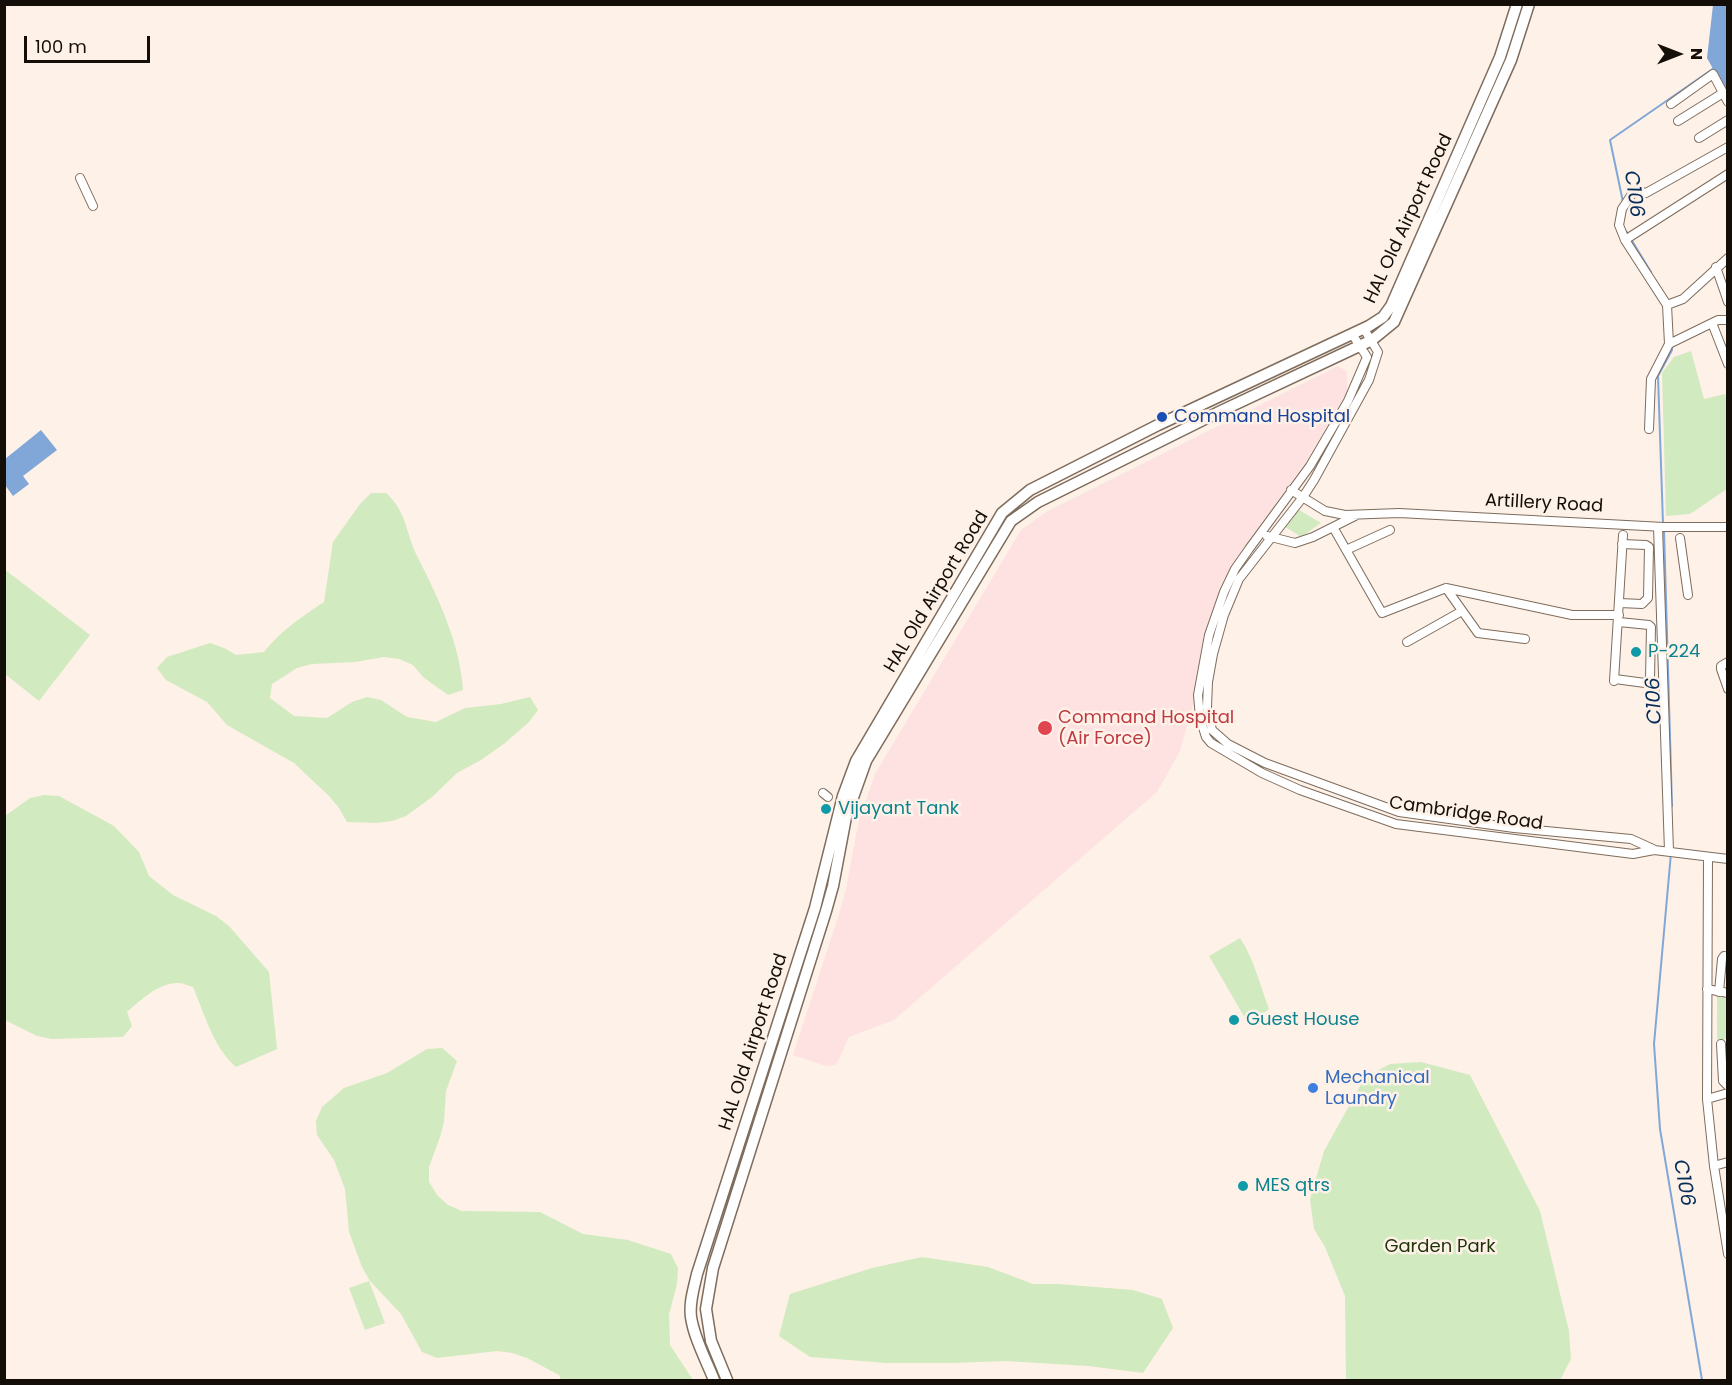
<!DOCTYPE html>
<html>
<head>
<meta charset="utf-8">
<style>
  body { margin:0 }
  #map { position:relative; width:1732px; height:1385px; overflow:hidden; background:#fef1e7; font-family:Poppins,sans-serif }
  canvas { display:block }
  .frame { position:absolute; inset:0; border:6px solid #140e08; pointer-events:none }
  .north { position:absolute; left:1648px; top:24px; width:60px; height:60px; -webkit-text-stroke:4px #fef1e7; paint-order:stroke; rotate:90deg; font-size:16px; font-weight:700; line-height:24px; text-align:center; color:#140e08 }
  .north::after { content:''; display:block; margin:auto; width:21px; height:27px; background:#140e08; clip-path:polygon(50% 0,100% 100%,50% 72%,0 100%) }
  .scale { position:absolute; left:24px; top:36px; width:126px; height:27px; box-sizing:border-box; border:3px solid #140e08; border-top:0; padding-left:8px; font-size:18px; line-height:21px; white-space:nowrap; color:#140e08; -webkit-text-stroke:4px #fef1e7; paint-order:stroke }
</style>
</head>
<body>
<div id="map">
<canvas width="1732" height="1385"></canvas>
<div class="frame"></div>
<div class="north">N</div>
<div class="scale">100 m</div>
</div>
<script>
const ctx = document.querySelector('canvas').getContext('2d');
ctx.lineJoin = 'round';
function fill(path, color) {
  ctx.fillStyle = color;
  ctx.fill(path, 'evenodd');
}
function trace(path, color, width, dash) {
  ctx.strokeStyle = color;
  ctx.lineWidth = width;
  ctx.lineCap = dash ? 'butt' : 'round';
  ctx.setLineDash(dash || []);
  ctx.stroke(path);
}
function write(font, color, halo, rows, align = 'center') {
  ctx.font = font + ' Poppins,sans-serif';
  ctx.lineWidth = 5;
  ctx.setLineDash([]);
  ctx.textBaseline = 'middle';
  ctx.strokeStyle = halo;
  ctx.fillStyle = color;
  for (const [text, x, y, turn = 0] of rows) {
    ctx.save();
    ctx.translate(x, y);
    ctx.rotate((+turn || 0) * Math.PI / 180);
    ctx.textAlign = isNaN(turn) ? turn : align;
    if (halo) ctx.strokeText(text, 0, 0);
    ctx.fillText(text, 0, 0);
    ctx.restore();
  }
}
fill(new Path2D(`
  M1338,366l9,6v20l-42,71 -74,103 -12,24 -15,43 -11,61v10l-13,47 -23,41 -263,228 -45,17 -13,28 -10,1 -33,-11 46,-141 7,-25 13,-70 17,-47 145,-242 25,-18z`), '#fee2e2');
fill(new Path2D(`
  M1691,351l13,48 21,-5 2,7v88l-37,25 -24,2 -4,-143 12,-16z
  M371,493h15c22,20 19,40 32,65 21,41 42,86 45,132l-15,5 -25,-18 -10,-12 -14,-6 -15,-2 -29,5 -43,2 -15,4 -25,16 -2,14 24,18 33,2 25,-16 15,-5 14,3 26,17 29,5 29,-14 36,-4 29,-7 8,13 -9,12 -24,21 -24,17 -24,13 -25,24 -26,19 -14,5 -16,2 -29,-1 -8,-14 -10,-12 -35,-33 -67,-38 -20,-23 -41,-22 -9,-12 10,-11 43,-14 14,5 12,7 28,-3c17,-22 38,-35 60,-50l9,-60 27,-38z
  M1294,507l27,16 -20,14 -20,-13z
  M4,569l86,66 -51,66 -34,-27z
  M44,795l15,1 55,30 25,26 10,24 24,19 43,21 13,10 40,46 8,77 -41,18c-23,-20 -31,-52 -43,-80 -4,-1 -10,-4 -14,-4 -20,-1 -38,17 -52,29l5,14 -9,11 -71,2 -15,-3 -32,-16v-204l25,-18z
  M1240,938c14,21 20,47 29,71l-20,16 -40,-69z
  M1717,996l10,2 1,40 -11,4z
  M442,1048l15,13 -11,30 -2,31 -4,15 -11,30v15l8,13 11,10 14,6 78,1 43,22 45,6 43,14 7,14 -1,16 -8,31 1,30 23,35h-132l-2,-5 -32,-17 -15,-5 -15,-2 -60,7 -15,-6 -21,-38 -31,-33 -8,-14 -13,-35 -4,-43 -11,-29 -17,-25 -1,-14 6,-14 22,-19 43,-15 40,-24z
  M1421,1062l49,13 70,136 29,120 2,28 -11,21h-214l-1,-84 -20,-49 -11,-18 -4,-30 14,-48 41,-74 25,-13z
  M922,1257l66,10 45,17h25l75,6 29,9 11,29 -30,45 -55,-7 -82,-5 -55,2h-64l-77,-6 -31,-21 11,-42 82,-26z
  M369,1281l16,42 -20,7 -16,-42z`), '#d2eabf');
fill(new Path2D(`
  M1713,5h14v89l-20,-36z
  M41,430l16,20 -34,26 6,8 -16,12 -8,-11v-26z`), '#81a7d8');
trace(new Path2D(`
  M1623,202l-13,-62 104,-72
  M1626,231l25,41
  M1663,524l-5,-148 14,-26v-6
  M1664,530l8,276
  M1671,853l-17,191 6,85 42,251`), '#81a7d8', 2);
const minor = new Path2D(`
  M1671,104l42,-30 15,28
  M1678,121l45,-28
  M1699,138l29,-18
  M80,178l13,28
  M1625,240l-6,-15 3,-16 10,-15 4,-3 10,2 82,-46
  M1716,267l12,35
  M1667,305l16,-6 45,-41
  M1712,323l16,41
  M1364,329l14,23 -9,28 -55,100 -11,17 -64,82 -15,36 -11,39 -5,28 -1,25 5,23 16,14 37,19 134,49 115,16 117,11 22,10
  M1352,334l15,23 -19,44 -38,65 -61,83 -14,20 -11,23 -15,43 -11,60 2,23 6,19 5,6 51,30 38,17 96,34 237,30 21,-4 74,9
  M1669,344l-2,-39 -42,-65 103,-66
  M1649,429l2,-50 18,-35 49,-24h10
  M1291,490l34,21 20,4 54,-2 265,14h64
  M1333,527l49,86 64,-25 126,27h47
  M1658,527l11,324
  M1267,536l28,7 18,-6 42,-21
  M1680,538l8,57
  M1346,550l44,-20
  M1446,588l32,45 47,6
  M1620,603l22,1 6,-6 1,-51 -3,-2 -24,-1
  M1407,642l55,-31
  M1728,662l-7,4v3l7,20
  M1615,679l30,4 5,-4 1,-52 -2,-2 -30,-3
  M1614,681l9,-146
  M823,793l5,4
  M1708,857l-1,242 7,67 14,88
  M1707,989l21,4
  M1719,992l3,-33 2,-3 4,1
  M1721,1044l2,37 5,5
  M1707,1099l21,-6
  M1714,1166l14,-4`);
const major = new Path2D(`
  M714,1380c-8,-20 -20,-42 -23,-63 -2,-15 3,-29 6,-43l118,-366 28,-112 13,-35 146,-248 28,-23 128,-65 211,-99 14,-9 8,-11 109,-249 17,-53
  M727,1380l-16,-39 -5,-32 7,-41 113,-357 7,-25 13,-69 20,-56 145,-240 27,-19 183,-91 151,-71 22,-18 117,-262 18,-56`);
trace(minor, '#7e6c5c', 10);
trace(major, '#7e6c5c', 13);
trace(minor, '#fff', 8);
trace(major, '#fff', 10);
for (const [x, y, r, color] of [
  [1162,417,6,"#1a4fb4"],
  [1636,652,6,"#0f9aa8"],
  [1045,728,8,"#e0444e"],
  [826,809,6,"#0f9aa8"],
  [1234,1020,6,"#0f9aa8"],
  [1313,1088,6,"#3f7fe0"],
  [1243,1186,6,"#0f9aa8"]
]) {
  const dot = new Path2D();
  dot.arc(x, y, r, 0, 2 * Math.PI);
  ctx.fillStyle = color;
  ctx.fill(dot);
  trace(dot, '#fef1e7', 2);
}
write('18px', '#140e08', '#fef1e7', [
  ["HAL Old Airport Road",1409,219,-65],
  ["Artillery Road",1544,504,3],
  ["HAL Old Airport Road",937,592,-59],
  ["Cambridge Road",1466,814,8],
  ["HAL Old Airport Road",754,1042,-72]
]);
write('18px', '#164399', '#fef1e7', [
  ["Command Hospital",1174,417]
], 'left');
write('18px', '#0d838f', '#fef1e7', [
  ["P-224",1648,652],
  ["Vijayant Tank",838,809],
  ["Guest House",1246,1020],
  ["MES qtrs",1255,1186]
], 'left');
write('18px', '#be3a42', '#fef1e7', [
  ["Command Hospital",1058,718],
  ["(Air Force)",1058,739]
], 'left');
write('18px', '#366cbe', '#fef1e7', [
  ["Mechanical",1325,1078],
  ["Laundry",1325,1099]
], 'left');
write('18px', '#1f330b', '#fef1e7', [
  ["Garden Park",1440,1247]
]);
write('italic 20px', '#052d59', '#fef1e7', [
  ["C106",1633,194,82],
  ["C106",1655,701,-92],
  ["C106",1683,1183,80]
]);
</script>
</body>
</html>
